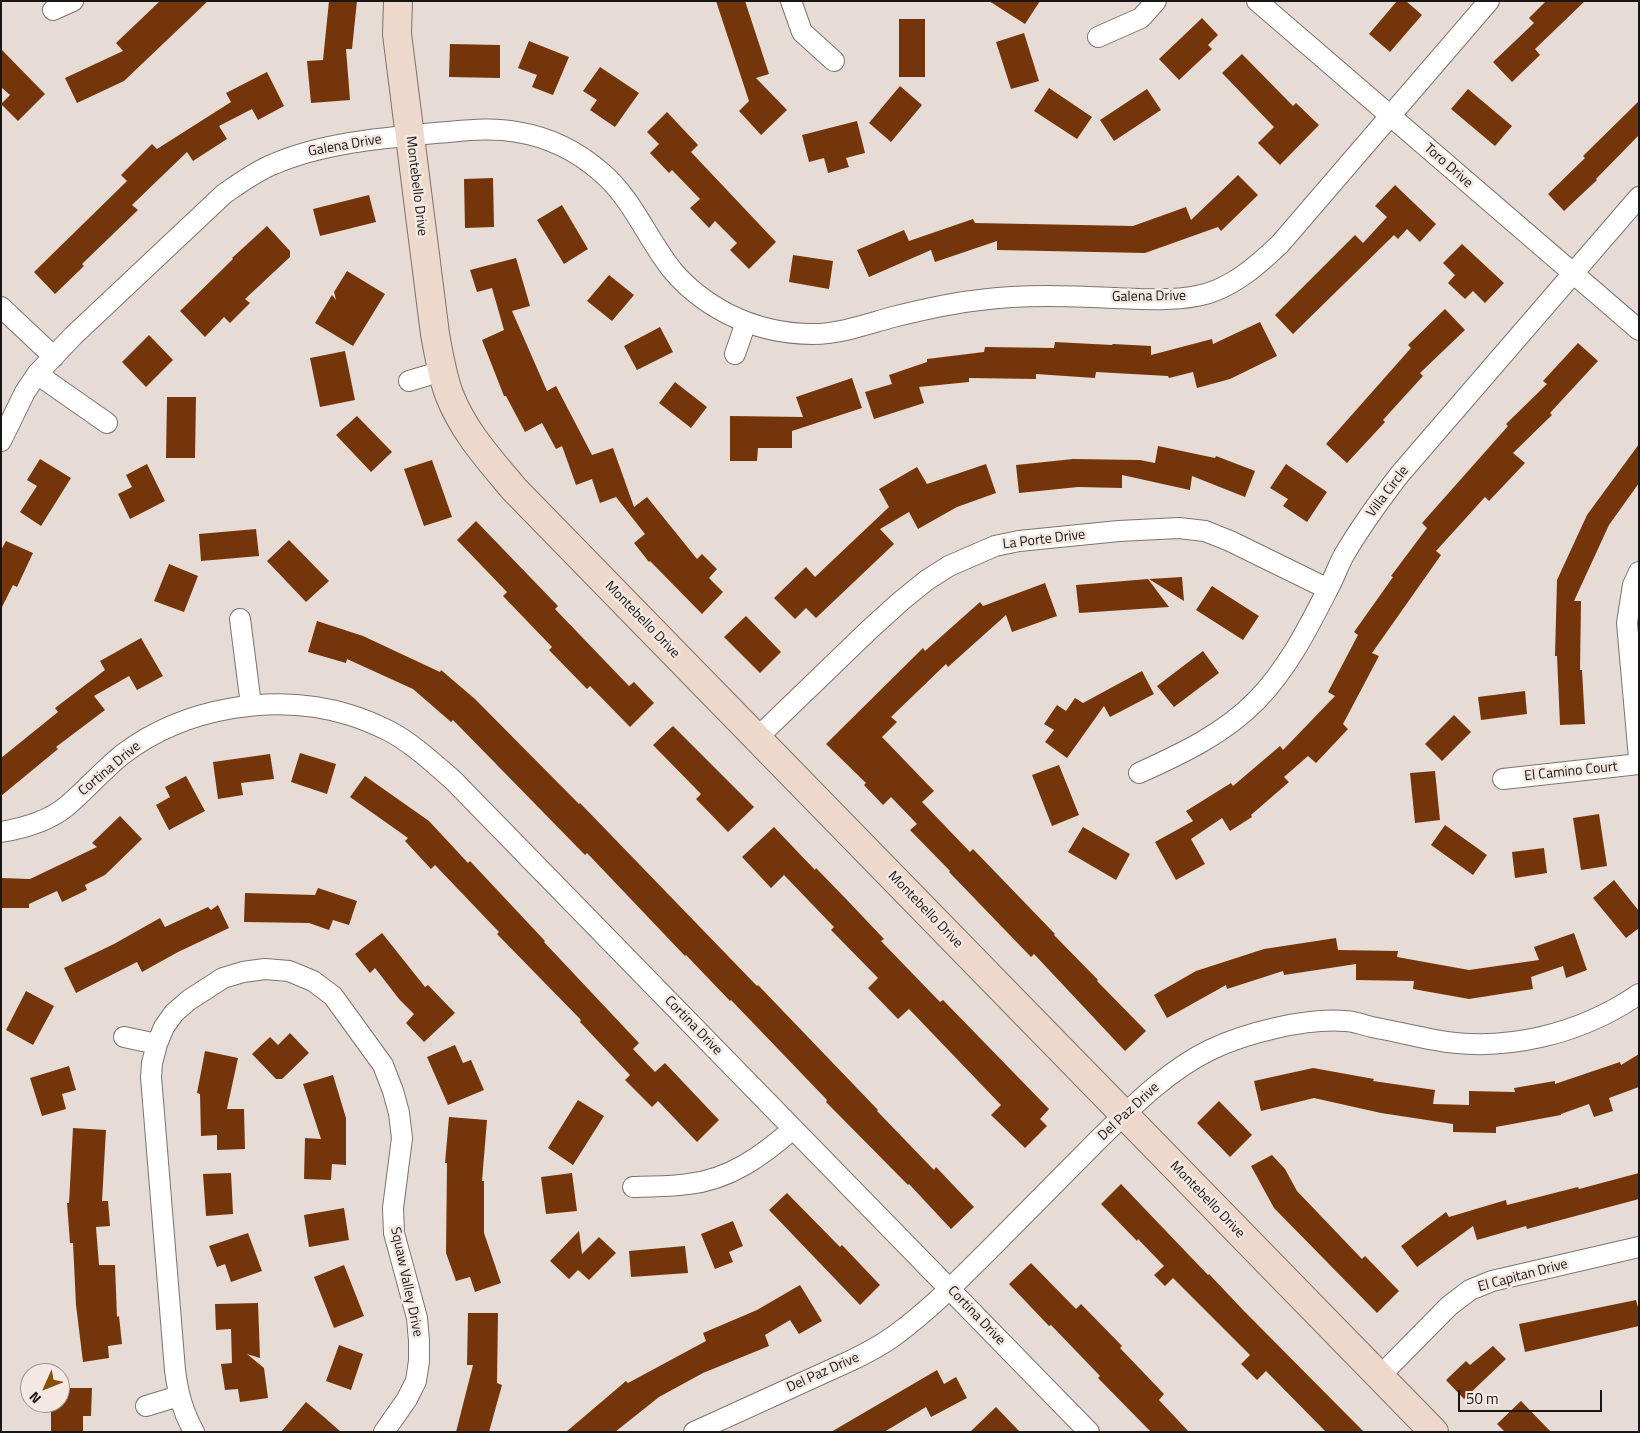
<!DOCTYPE html>
<html>
<head>
<meta charset="utf-8">
<style>
  body { margin:0 }
  #map { position:relative; width:1640px; height:1433px; overflow:hidden; background:#e7dcd5; font-family:"Titillium Web",sans-serif }
  canvas { display:block }
  .frame { position:absolute; inset:0; border:2px solid #191513; pointer-events:none }
  .north { position:absolute; left:20px; top:1363px; width:50px; height:50px; box-sizing:border-box; background:#f4e9e2; border:1px solid #9c948f; border-radius:50%; rotate:226deg; font-size:14px; font-weight:700; line-height:20px; text-align:center; color:#191513 }
  .north::after { content:''; display:block; margin:auto; width:18px; height:22px; background:#894e08; clip-path:polygon(50% 0,100% 100%,50% 72%,0 100%) }
  .scale { position:absolute; left:1458px; top:1390px; width:144px; height:22px; box-sizing:border-box; border:2px solid #191513; border-top:0; padding-left:6px; font-size:15px; line-height:18px; white-space:nowrap; color:#191513; -webkit-text-stroke:4px #f4e9e2; paint-order:stroke }
</style>
</head>
<body>
<div id="map">
<canvas width="1640" height="1433"></canvas>
<div class="frame"></div>
<div class="north">N</div>
<div class="scale">50 m</div>
</div>
<script>
const ctx = document.querySelector('canvas').getContext('2d');
ctx.lineJoin = 'round';
function fill(path, color) {
  ctx.fillStyle = color;
  ctx.fill(path, 'evenodd');
}
function trace(path, color, width, dash) {
  ctx.strokeStyle = color;
  ctx.lineWidth = width;
  ctx.lineCap = dash ? 'butt' : 'round';
  ctx.setLineDash(dash || []);
  ctx.stroke(path);
}
function write(font, color, halo, rows, align = 'center') {
  ctx.font = font + ' "Titillium Web",sans-serif';
  ctx.lineWidth = 5;
  ctx.setLineDash([]);
  ctx.textBaseline = 'middle';
  ctx.strokeStyle = halo;
  ctx.fillStyle = color;
  for (const [text, x, y, turn = 0] of rows) {
    ctx.save();
    ctx.translate(x, y);
    ctx.rotate((+turn || 0) * Math.PI / 180);
    ctx.textAlign = isNaN(turn) ? turn : align;
    if (halo) ctx.strokeText(text, 0, 0);
    ctx.fillText(text, 0, 0);
    ctx.restore();
  }
}
fill(new Path2D(`
  M160,1h48l-84,80 -47,22 -12,-25 58,-27 -7,-8z
  M329,1h28l-5,48h-6l4,51 -39,3 -4,-42 16,-1z
  M716,1h29l24,73 -13,4 31,32 -26,25 -22,-24 10,-10z
  M989,1h51l-15,23z
  M1397,1h9l16,14 -32,37 -21,-18z
  M1546,1h39l-50,48 5,6 -28,27 -19,-20 41,-39 -5,-5z
  M1202,18l16,17 -10,10 4,4 -33,31 -20,-21z
  M899,19h26v58h-26z
  M1024,33l15,48 -28,8 -15,-47z
  M529,41l40,16 -16,38 -21,-8 5,-12 -19,-7z
  M450,44l50,1v33l-51,-1z
  M1,49l44,45 -27,27 -17,-17 9,-9 -9,-8z
  M1242,54l51,52 3,-3 23,22 -39,40 -22,-22 16,-16 -52,-54z
  M600,67l39,26 -24,34 -25,-17 7,-10 -14,-9z
  M267,72l17,34 -26,14 -6,-11 -33,17 8,13 -34,22 -6,-9 -55,53 6,5 -56,54 2,2 -29,28 -21,-22 93,-91 -6,-6 31,-31 5,5 74,-47 -5,-9z
  M900,86l22,19 -31,37 -22,-19z
  M1049,88l43,29 -15,22 -43,-28z
  M1147,89l14,21 -47,31 -14,-21z
  M1468,89l44,37 -17,20 -44,-37z
  M1639,101v34l-43,44 1,1 -33,31 -16,-17 37,-36 -2,-2z
  M667,112l31,33 -7,7 85,90 -27,27 -19,-19 7,-7 -22,-22 -6,7 -19,-20 10,-9 -28,-29 -3,3 -19,-20 9,-9 -12,-12z
  M857,121l8,32 -19,5 3,9 -21,6 -4,-15 -15,4 -7,-27z
  M1238,175l20,20 -37,36 -3,-4 -73,26 -148,-3v-9l-62,21 -4,-12 -62,27 -12,-27 47,-20 5,11 64,-22 2,4 158,3 53,-19 5,13z
  M493,178l1,49 -29,1 -1,-49z
  M1395,185l41,39 -16,18 -13,-13 -9,10 -4,-4 -101,99 -18,-19 80,-80 8,8 24,-26 -12,-11z
  M369,195l7,27 -56,14 -7,-27z
  M562,205l26,44 -24,15 -27,-44z
  M267,226l23,25v6l-45,42 5,4 -20,20 -6,-6 -19,20 -25,-26 53,-52 -1,-1z
  M1462,244l42,39 -19,20 -12,-12 -8,8 -17,-16 7,-8 -12,-12z
  M793,255l40,6 -4,28 -40,-7z
  M516,258l14,48 -18,5 35,80 9,-5 36,69 21,-7 21,59 13,-10 50,62 5,-5 15,15 -8,9 14,14 -21,22 -52,-53 -1,1 -15,-19 11,-9 -29,-37 -16,6 -8,-24 -16,6 -14,-39 -6,3 -14,-26 -17,9 -19,-36h-2l-22,-56 22,-10 -12,-42 -15,4 -7,-22z
  M347,271l38,23 -32,52 -38,-23 17,-28 4,5 -2,-8z
  M609,275l25,20 -22,26 -25,-20z
  M1445,309l20,21 -45,43 3,3 -40,44 2,2 -38,41 -21,-19 85,-96 -3,-3z
  M1260,322l17,34 -47,23 -33,9 -4,-16 -24,6 -1,-2 -72,-4 -1,6 -59,-4v5l-67,-1v4l-50,5 5,16 -50,16 -9,-27 27,-8 -3,-9 38,-13v-3l57,-7 1,-5 69,1 1,-6 57,3 1,-1 38,2v9l61,-16 1,5z
  M660,327l13,25 -36,18 -13,-24z
  M149,335l24,25 -27,27 -24,-25z
  M1578,343l20,18 -48,52 2,2 -39,38 12,10 -36,38 -4,-4 -49,54 5,4 -69,98 7,3 -36,68 5,5 -32,34 -8,-7 -24,21 5,5 -38,33 1,2 -22,14 -8,-13 -31,21 14,25 -29,16 -21,-38 38,-21 -7,-10 45,-28 2,3 47,-40 3,4 52,-54 -7,-4 30,-57 -4,-3 39,-55 -2,-1 36,-48 -5,-5 86,-97 -2,-2 41,-40 -4,-3z
  M345,351l10,49 -35,7 -10,-49z
  M852,378l10,30 -70,23v17h-34l-1,13h-27v-45l73,1 -7,-20z
  M675,382l32,25 -16,21 -32,-25z
  M167,397h29l-1,61h-29z
  M357,416l35,36 -21,20 -35,-37z
  M1639,444v39l-30,42 -35,76h7l-1,69h2l3,54 -25,1 -3,-69h-2l2,-76 30,-65z
  M1158,446l57,12 1,-2 39,15 -10,26 -53,-21 -2,14 -68,-15v13l-44,-1 -59,6 -3,-28 57,-6 67,1 15,3z
  M40,459l31,19 -30,48 -21,-14 17,-26 -10,-6z
  M432,460l20,57 -28,9 -20,-57z
  M147,464l18,37 -35,18 -12,-25 14,-7 -6,-12z
  M986,464l10,29 -39,14 -39,22 -9,-17 -29,17 14,15 -78,74 -10,-10 -11,11 -21,-21 32,-31 9,10 74,-70 -10,-18 38,-22 10,17z
  M1286,464l41,28 -20,30 -24,-16 5,-7 -18,-11z
  M476,521l82,85 -3,3 74,77 5,-4 20,21 -24,24 -40,-41 -3,3 -38,-39 3,-3 -49,-51 4,-4 -50,-52z
  M256,529l3,27 -58,5 -2,-27z
  M289,540l40,41 -23,21 -39,-41z
  M6,541l27,12 -16,34 -4,-2 -12,24v-59z
  M169,564l29,12 -14,36 -30,-11z
  M1182,577l2,24 -35,-22z
  M1148,579l21,28 -90,6 -3,-28z
  M1045,583l12,33 -45,16 -6,-17 -58,52 -2,-3 -55,53 6,5 -15,15 52,54 -12,11 48,50 3,-3 82,85 -1,1 44,45 -1,1 49,50 -21,20 -91,-97 -3,3 -82,-85 1,-1 -40,-41 7,-6 -26,-27 -8,8 -19,-20 2,-2 -40,-39 97,-96 2,3 55,-49 3,4z
  M1212,586l47,30 -16,24 -47,-30z
  M746,616l35,36 -21,21 -36,-36z
  M317,621l46,15 77,36 1,-2 34,29 104,105 1,-1 177,183 1,-1 120,125 -1,1 57,59 2,-3 38,40 -23,22 -42,-45 -1,1 -82,-83 1,-2 -96,-100 -1,1 -44,-46 -1,1 -98,-103 -2,2 -132,-135 -2,2 -38,-33 -66,-30 -1,4 -38,-11z
  M141,638l22,38 -26,14 -8,-14 -35,20 11,14 -49,37 2,2 -57,47v-38l57,-46 -3,-4 50,-38 -5,-9z
  M1203,651l16,22 -45,34 -17,-21z
  M1142,671l12,23 -44,23 -6,-11 -37,52 -22,-16 9,-12 -10,-6 13,-19 9,6 9,-13 8,5z
  M1525,691l2,23 -46,6 -3,-23z
  M1454,715l17,17 -29,29 -17,-17z
  M673,726l81,81 -26,25 -32,-33 5,-5 -48,-49z
  M300,753l36,11 -9,30 -36,-12z
  M270,754l4,25 -33,4 2,12 -25,4 -5,-37z
  M1059,765l20,50 -27,11 -20,-51z
  M1435,771l5,49 -25,3 -5,-50z
  M186,776l19,35 -36,19 -13,-25 14,-8 -5,-10z
  M365,776l64,45 39,42 2,-2 75,80 -1,1 95,101 -6,6 22,23 10,-9 54,57 -22,22 -39,-41 -6,6 -27,-27 5,-5 -50,-53 1,-2 -84,-86 2,-2 -64,-67 -4,4 -26,-28 3,-3 -58,-41z
  M1599,814l8,52 -26,4 -8,-52z
  M120,816l22,23 -37,36 -20,10 2,5 -25,12 -5,-11 -28,13v4h-28v-30l29,1 67,-32 -5,-4z
  M1445,825l42,30 -14,20 -42,-30z
  M774,827l41,43 1,-2 32,33 36,38 -3,2 59,61 3,-2 106,109 -9,10 7,7 -22,22 -34,-33 10,-10 -92,-96 -11,10 -30,-31 10,-10 -47,-48 3,-3 -50,-52 -13,13 -29,-31z
  M1083,827l47,27 -14,26 -48,-28z
  M1544,848l3,25 -32,5 -3,-26z
  M1614,880l25,31v17l-13,10 -33,-40z
  M318,888l39,13 -8,24 -16,-5 -4,10 -20,-7 -65,-1 1,-29 70,2z
  M218,905l11,23 -51,24 -36,20 -5,-10 -61,31 -12,-25 50,-24 46,-26 5,9 43,-20 3,3z
  M382,933l43,54 3,-2 27,28 -31,29 -18,-19 8,-9 -15,-15 -24,-31 -5,5 -15,-19z
  M1574,933l13,37 -21,8 -3,-12 -32,11 2,12 -64,10 -56,-10 1,-8 -58,-1v-16l-72,11 -1,-4 -56,18 -1,-4 -59,33 -13,-23 42,-24 68,-22 72,-11 2,12 60,1 -1,6 72,13 70,-10 -5,-13z
  M26,991l28,15 -21,39 -27,-15z
  M290,1033l19,20 -27,26h-6l-24,-25 18,-17 8,8z
  M455,1045l8,18 8,-3 13,30 -36,15 -21,-48z
  M205,1051l33,7 -11,51h17l1,40 -28,1v-15l-16,1 -1,-42 -3,-1z
  M1639,1054v33l-30,11 4,13 -19,6 -5,-13 -28,10v1l-65,12v6l-43,-1v-8l-72,-11 -67,-15 -53,13 -7,-30 59,-13 61,11 -1,2 62,9 -2,14 36,1v-14l46,1 -1,-4 41,-7v3l65,-22 1,3z
  M69,1066l7,24 -14,4 4,15 -24,7 -12,-38z
  M333,1075l13,43v47l-14,-1 -1,16 -27,-1 1,-41 16,1 -18,-55z
  M578,1100l26,16 -31,49 -25,-17z
  M1219,1101l33,34 -22,22 -33,-34z
  M449,1117l38,3 -5,61h2v52l17,50 -26,9 -5,-15 -14,4 -10,-28 1,-90h-2z
  M73,1128l33,2 -4,71h6l2,25 -14,1 3,38h16l2,52 2,-1 3,28 -14,2 1,12 -26,4 -7,-57 -3,-62h-3l-3,-40h2z
  M1272,1155l13,14 12,22 65,68 3,-3 34,35 -22,22 -103,-105 -23,-42z
  M231,1173l2,41 -27,2 -3,-42z
  M572,1173l5,38 -31,3 -5,-37z
  M1639,1173v26l-112,30 -1,-3 -49,14 -4,-14 -56,41 -16,-21 45,-34 3,5 57,-17 1,5 71,-18 1,2z
  M1121,1184l87,91 1,-1 35,37 120,121h-38l-60,-61 -9,9 -16,-16 9,-9 -77,-77 -8,8 -11,-11 10,-9 -26,-27 -1,2 -36,-37z
  M787,1193l53,54 2,-2 38,40 -20,20 -91,-95z
  M344,1208l5,32 -40,7 -5,-32z
  M733,1221l10,25 -14,6 4,10 -18,7 -14,-35z
  M579,1231l3,23 17,-17 17,16 -27,27 -11,-10 -9,9 -19,-18z
  M248,1233l14,38 -31,11 -6,-18 -8,3 -8,-21z
  M685,1246l3,27 -57,4 -2,-26z
  M1031,1263l45,46 5,-5 41,42 -2,2 44,46 -5,6 30,32h-38l-53,-54 2,-2 -49,-51 -2,1 -40,-42z
  M344,1265l20,51 -30,12 -20,-51z
  M800,1285l22,36 -23,13 -9,-14 -25,15 4,11 -66,27 -44,24 -44,35h-49l60,-51 2,2 78,-42 -3,-8 54,-23z
  M1636,1300l3,11v15l-114,26 -6,-28z
  M258,1303l2,55 -13,-4 17,14 4,30 -28,4 -2,-13 -13,1 -4,-26 11,-1 -1,-34 -15,1 -1,-26z
  M468,1313h30l-1,70 5,2 -13,47h-33l17,-67h-6z
  M339,1345l24,9 -12,36 -25,-9z
  M1493,1346l13,13 -42,40 -18,-19 20,-19 4,4z
  M937,1370l7,14 12,-7 11,21 -36,19 -5,-10 -42,25h-53z
  M60,1388h32l-1,28h-8v16h-32v-29h9z
  M1521,1401l30,31h-46l-8,-8z
  M306,1402l18,15 17,15h-60z
  M996,1407l24,25h-50z`), '#75350a');
const street = new Path2D(`
  M791,1l11,31 32,29
  M1257,1l382,329
  M53,10l20,-9
  M1098,37l43,-19 15,-17
  M1,307l53,50
  M735,354l11,-32
  M37,374l70,49
  M409,381l33,-10
  M1,441l24,-49 12,-18 36,-38 151,-142c16,-11 32,-23 50,-30 49,-21 108,-26 161,-31 28,-2 54,-6 82,-1 31,5 60,19 84,40 32,27 46,67 72,99 15,18 34,32 55,43 26,13 56,20 85,20 27,0 54,-10 80,-17 28,-7 58,-14 87,-17 44,-6 90,-4 134,-2 27,1 56,3 83,-2 33,-6 60,-30 83,-52l209,-243
  M1639,572l-6,13 -6,38 12,135
  M240,619l11,86
  M757,738l112,-108 32,-29 26,-21 22,-14 46,-20 24,-5 100,-10 60,-3 26,3 25,10 98,48
  M1139,773c42,-19 85,-39 118,-73 31,-32 51,-72 71,-111 6,-11 10,-23 16,-34 17,-29 36,-55 56,-81l239,-277
  M1503,779l136,-15
  M1,832c24,-4 48,-11 66,-26 20,-17 36,-36 56,-52 62,-47 153,-62 227,-39 13,4 27,10 39,16 23,12 43,31 63,48l637,653
  M124,1037l33,7
  M633,1187c18,-1 37,0 55,-3 41,-4 74,-28 105,-55
  M1380,1376l69,-70 21,-16 22,-9 147,-34
  M146,1406l33,-10
  M194,1432c-12,-22 -16,-39 -19,-62l-24,-293 1,-14 5,-19 7,-17 10,-14 15,-13 34,-22 20,-6 22,-3 24,2 24,10 20,15 50,69 10,26 6,22 3,25 -9,70 1,25 23,85 2,23v20l-3,20 -9,18 -23,33
  M694,1432l156,-71c15,-7 30,-15 44,-25 37,-27 70,-61 103,-94 34,-34 67,-68 101,-102 34,-33 69,-69 112,-90 35,-17 95,-32 135,-29 9,0 18,4 27,6 21,4 42,9 63,13 70,13 146,-6 204,-46`);
const secondary = new Path2D(`
  M398,1l-1,33 38,300c4,21 7,41 14,60 14,37 41,66 65,95l920,943`);
trace(street, '#7d736d', 22);
trace(secondary, '#7d736d', 30);
trace(street, '#fff', 20);
trace(secondary, '#eed7cb', 28);
write('14px', '#191513', '#f4e9e2', [
  ["Galena Drive",345,146,-10],
  ["Toro Drive",1448,166,41],
  ["Montebello Drive",416,186,83],
  ["Galena Drive",1149,297,-1],
  ["Villa Circle",1388,492,-53],
  ["La Porte Drive",1044,540,-7],
  ["Montebello Drive",642,620,46],
  ["Cortina Drive",110,769,-40],
  ["El Camino Court",1571,772,-6],
  ["Montebello Drive",925,910,46],
  ["Cortina Drive",693,1026,46],
  ["Del Paz Drive",1129,1112,-43],
  ["Montebello Drive",1207,1200,46],
  ["El Capitan Drive",1523,1276,-15],
  ["Squaw Valley Drive",406,1282,78],
  ["Cortina Drive",976,1316,46],
  ["Del Paz Drive",823,1373,-24]
]);
</script>
</body>
</html>
